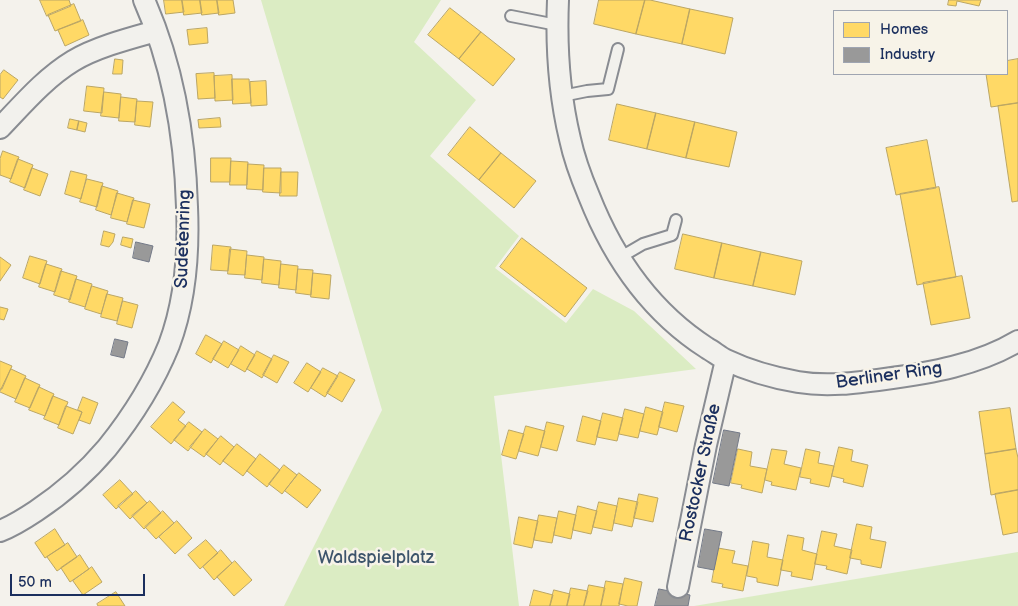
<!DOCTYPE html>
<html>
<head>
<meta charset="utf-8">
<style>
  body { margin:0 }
  #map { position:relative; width:1018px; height:606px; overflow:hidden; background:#f4f2ec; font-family:"Balsamiq Sans",sans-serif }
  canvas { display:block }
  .legend { position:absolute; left:833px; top:10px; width:175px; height:65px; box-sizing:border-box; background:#f7f3e8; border:1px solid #9fa5b1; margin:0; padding:6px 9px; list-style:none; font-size:15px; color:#1b2f5e }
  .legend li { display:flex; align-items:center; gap:10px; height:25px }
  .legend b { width:25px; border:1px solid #9fa5b1 }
  .scale { position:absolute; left:10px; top:574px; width:135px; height:22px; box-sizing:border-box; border:2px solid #1b2f5e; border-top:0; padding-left:6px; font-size:15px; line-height:18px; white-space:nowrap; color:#1b2f5e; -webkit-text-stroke:4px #f7f3e8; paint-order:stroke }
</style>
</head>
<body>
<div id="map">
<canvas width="1018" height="606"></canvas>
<ul class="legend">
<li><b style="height:14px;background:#ffd966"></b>Homes</li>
<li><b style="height:14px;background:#999"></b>Industry</li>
</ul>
<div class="scale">50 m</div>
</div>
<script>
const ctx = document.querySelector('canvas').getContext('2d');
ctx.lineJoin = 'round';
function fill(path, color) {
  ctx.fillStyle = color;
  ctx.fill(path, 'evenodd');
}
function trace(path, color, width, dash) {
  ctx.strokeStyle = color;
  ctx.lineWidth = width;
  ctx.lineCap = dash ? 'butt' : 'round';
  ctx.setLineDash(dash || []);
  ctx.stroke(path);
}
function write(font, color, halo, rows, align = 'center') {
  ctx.font = font + ' "Balsamiq Sans",sans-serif';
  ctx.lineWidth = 5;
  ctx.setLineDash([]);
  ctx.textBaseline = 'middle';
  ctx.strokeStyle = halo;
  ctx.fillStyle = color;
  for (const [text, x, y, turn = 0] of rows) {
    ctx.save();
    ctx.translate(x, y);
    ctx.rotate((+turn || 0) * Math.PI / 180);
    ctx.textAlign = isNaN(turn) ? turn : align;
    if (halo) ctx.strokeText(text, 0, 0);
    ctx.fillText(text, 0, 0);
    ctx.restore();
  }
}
fill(new Path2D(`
  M261,0h180l-27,42 62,58 -46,56 89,80 -24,32 71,55 27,-34 41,22 62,58 -202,27 25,210h-235l98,-196z
  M1018,552v54h-324z`), '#dbecc3');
const homes = new Path2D(`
  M40,0h29l2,6 -24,10z
  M164,0h18l2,12 -18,2z
  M182,0h18l2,13 -18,2z
  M200,0h17l2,13 -17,2z
  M217,0h16l2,13 -16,2z
  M599,0h46l-9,34 -42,-10z
  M645,0h5l40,9 -8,35 -46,-10z
  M949,0h32l-2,6 -22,-5 -1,5 -8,-1z
  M74,4l7,17 -26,10 -7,-16z
  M450,8l31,24 -22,27 -31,-24z
  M690,9l43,9 -8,36 -43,-10z
  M83,20l6,15 -24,11 -7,-16z
  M207,28l1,15 -19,2 -2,-15z
  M481,32l34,27 -22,27 -34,-27z
  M115,59l8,1 -1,14h-9z
  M1018,59v44l-27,4 -5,-33h21v-13z
  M4,70l14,10 -15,19 -3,-2v-22z
  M214,73l1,25 -17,1 -2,-25z
  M232,75l1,25 -18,1 -1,-25z
  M232,79h17l2,24 -18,1z
  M266,81l1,24 -16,1 -1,-24z
  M87,86l17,2 -2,25 -18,-2z
  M104,92l17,2 -2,24 -18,-2z
  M121,97l16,2 -2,23 -16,-1z
  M137,101l16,1 -3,25 -15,-2z
  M1018,103v98l-6,1 -14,-96z
  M617,104l39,9 -9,36 -38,-9z
  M656,113l39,9 -9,36 -39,-9z
  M220,118l1,9 -22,1 -1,-8z
  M70,119l9,2 -2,9 -9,-2z
  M79,121l8,2 -2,9 -8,-2z
  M695,122l42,10 -8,35 -43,-9z
  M470,127l31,26 -22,27 -31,-25z
  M927,140l9,48 -40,7 -10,-47z
  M3,151l16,6 -8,22 -11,-4v-16z
  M501,153l35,28 -22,27 -35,-28z
  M211,158h20l-1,24h-19z
  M18,159l15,6 -8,23 -15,-6z
  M231,161l17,1 -1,23h-17z
  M248,164l16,1 -1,25 -16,-1z
  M32,168l16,6 -8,22 -16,-6z
  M264,168h17v25l-18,-1z
  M71,171l16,4 -6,24 -16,-5z
  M281,172h17l-1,24h-17z
  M87,179l16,4 -6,24 -17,-5z
  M102,186l16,5 -7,24 -15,-5z
  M939,187l17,90 -39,8 -17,-91z
  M117,193l17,5 -7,24 -16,-4z
  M133,200l17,4 -6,24 -17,-4z
  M104,231l11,3 -2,8 -4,5 -8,-2z
  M683,234l39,9 -8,35 -39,-9z
  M123,237l10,2 -2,9 -10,-3z
  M522,238l65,50 -22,29 -65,-50z
  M722,243l39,9 -8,34 -39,-8z
  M213,245l18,2 -3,24 -17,-1z
  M230,249l17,2 -2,24 -17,-1z
  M761,252l41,9 -7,34 -42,-9z
  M247,255l17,2 -2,23 -17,-2z
  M30,256l17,5 -7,23 -17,-6z
  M0,257l11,8 -11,16z
  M264,259l17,2 -2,24 -17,-2z
  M46,264l16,5 -7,23 -16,-5z
  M281,264l17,2 -2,24 -17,-2z
  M298,269l15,1 -2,25 -15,-2z
  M61,271l16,5 -7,24 -16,-5z
  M313,273l18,2 -2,24 -18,-2z
  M962,276l8,42 -39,7 -8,-42z
  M76,279l16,5 -7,23 -16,-5z
  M92,286l16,5 -7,23 -16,-5z
  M107,294l16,4 -6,23 -16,-4z
  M123,301l15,4 -6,23 -15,-4z
  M0,307l8,2 -4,11 -4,-1z
  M206,335l16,9 -11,19 -15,-9z
  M224,341l15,9 -11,18 -15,-9z
  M241,346l14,9 -10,17 -14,-8z
  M257,351l15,8 -10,19 -15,-9z
  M274,355l15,7 -12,21 -14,-8z
  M0,361l12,5 -10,23h-2z
  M307,363l14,9 -13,20 -14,-9z
  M323,368l15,8 -13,21 -14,-9z
  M11,369l15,7 -10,23 -16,-7z
  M340,372l15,8 -13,22 -15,-9z
  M25,378l15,7 -10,23 -15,-6z
  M39,387l15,7 -9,22 -16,-6z
  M53,396l15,6 -9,23 -15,-6z
  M83,397l15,6 -8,21 -11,-4 3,-8 -4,-2z
  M173,402l12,10 -7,8 8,6 -15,18 -20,-17z
  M665,402l19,4 -7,26 -18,-5z
  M66,406l16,6 -9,22 -15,-6z
  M646,407l17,5 -6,23 -17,-4z
  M1010,408l6,41 -31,5 -6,-42z
  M625,409l19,5 -6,24 -19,-4z
  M603,413l20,5 -6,23 -20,-4z
  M583,416l18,5 -6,24 -18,-4z
  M189,422l13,10 -14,19 -14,-11z
  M547,422l17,4 -7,25 -16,-4z
  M526,426l19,5 -7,25 -19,-5z
  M205,429l13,10 -14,18 -14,-10z
  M509,430l15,4 -8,25 -14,-4z
  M221,436l13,11 -14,18 -14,-11z
  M237,444l19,15 -13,17 -20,-15z
  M839,447l14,3 -2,11 17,4 -5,22 -20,-5 1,-3 -12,-3z
  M738,449l14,3 -2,14 17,3 -5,24 -21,-5 1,-3 -11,-2z
  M772,449l15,2 -3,13 17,4 -5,22 -25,-5 1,-3 -7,-2z
  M806,449l14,3 -2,11 16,3 -5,21 -19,-4 1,-4 -11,-2z
  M1016,449l2,9v32l-27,5 -6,-41z
  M260,454l20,16 -13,17 -20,-16z
  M284,465l13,10 -15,19 -13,-10z
  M299,473l22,17 -14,18 -22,-17z
  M120,480l13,14 -17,15 -13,-14z
  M1018,490v42l-15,3 -8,-41z
  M136,491l11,12 -17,16 -12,-13z
  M639,494l19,4 -5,24 -19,-4z
  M619,498l19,4 -6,25 -18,-4z
  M150,501l11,12 -17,16 -12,-13z
  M599,502l18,4 -5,25 -19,-4z
  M578,506l19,5 -6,23 -18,-4z
  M163,511l11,12 -18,16 -11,-12z
  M559,511l17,4 -5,24 -17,-4z
  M539,515l18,3 -5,25 -18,-3z
  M519,517l19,4 -6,27 -18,-4z
  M177,521l15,17 -17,16 -16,-17z
  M857,524l15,3 -2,12 16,3 -5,26 -20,-4v-4l-11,-2z
  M55,529l10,16 -20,13 -10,-15z
  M822,531l15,3 -3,12 18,4 -5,24 -21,-5 1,-3 -12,-2z
  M788,535l16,3 -2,12 15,4 -5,26 -21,-4 1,-4 -11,-2z
  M206,540l12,13 -18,16 -12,-14z
  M753,541l16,3 -2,13 16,3 -5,26 -21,-4v-4l-10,-2z
  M68,543l9,14 -20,14 -10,-14z
  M718,548l17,3 -3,12 16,3 -5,25 -21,-4 1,-3 -11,-2z
  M221,550l11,13 -18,17 -11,-13z
  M80,555l9,14 -19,13 -9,-14z
  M235,561l17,19 -18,16 -17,-19z
  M92,567l10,15 -19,13 -10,-14z
  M625,578l17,4 -5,24h-9l-9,-2z
  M606,581l17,3 -4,22h-18z
  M589,585l16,3 -4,18h-17z
  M571,588l17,3 -4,15h-17z
  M534,590l19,5 -3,11h-20z
  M554,590l16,4 -3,12h-17z
  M116,592l9,14h-27l-1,-2z`);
fill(homes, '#ffd966');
trace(homes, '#bba664', 1);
const industry = new Path2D(`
  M136,242l17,4 -4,16 -16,-4z
  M115,339l13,3 -4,16 -13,-3z
  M724,430l16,3 -11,53 -16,-3z
  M705,529l17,3 -8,38 -16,-3z
  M659,589l31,6 -2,11h-33z`);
fill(industry, '#999');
trace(industry, '#737987', 1);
const lane = new Path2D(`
  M511,16l46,9
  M562,96l25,-5 21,-2 10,-40
  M619,258l24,-14 29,-9 4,-15`);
const street = new Path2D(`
  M558,0c-2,47 1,93 12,139 4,19 11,38 19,57 24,61 62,116 118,152 7,4 13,9 19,12 21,10 49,18 72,22 29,5 58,1 87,-3 45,-6 93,-14 133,-38
  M0,128c23,-24 45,-50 73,-67 23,-14 58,-23 83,-30
  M0,531c13,-5 24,-12 36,-20 27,-18 50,-38 71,-63 25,-31 47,-66 62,-103 17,-45 20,-92 18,-138 -2,-71 -14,-142 -43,-207
  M678,587l28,-142 20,-85`);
trace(lane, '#898c92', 14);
trace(street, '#898c92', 24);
trace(lane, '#f2f1ed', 10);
trace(street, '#f2f1ed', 20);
write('18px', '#1b2f5e', '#f7f3e8', [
  ["Sudetenring",184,239,-88],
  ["Berliner Ring",889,376,-8],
  ["Rostocker Straße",701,473,-78]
]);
write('18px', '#3d546b', '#f7f3e8', [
  ["Waldspielplatz",376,558]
]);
</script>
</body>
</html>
